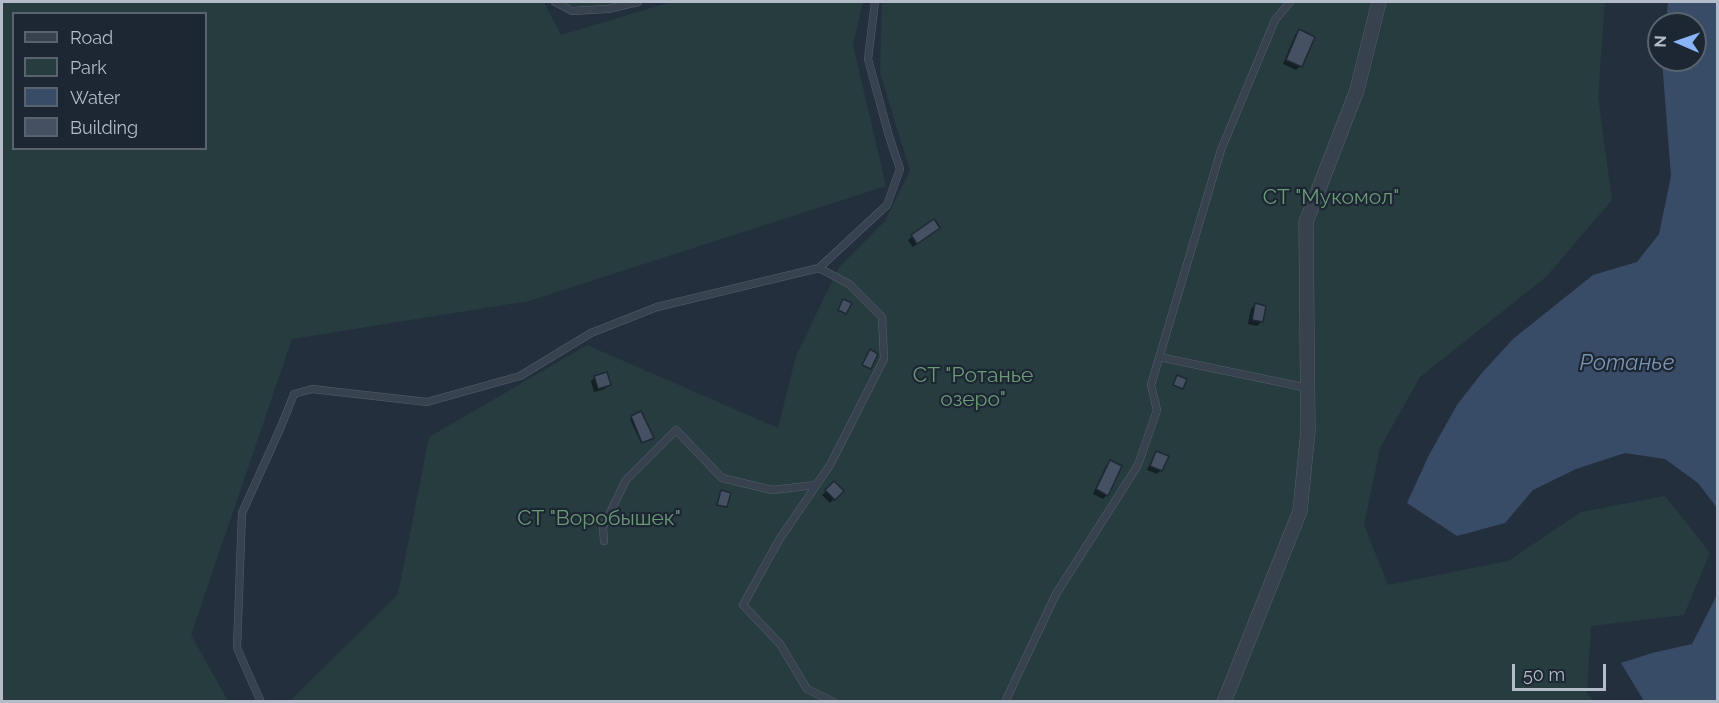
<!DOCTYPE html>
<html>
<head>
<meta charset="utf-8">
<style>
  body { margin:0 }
  #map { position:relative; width:1719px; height:703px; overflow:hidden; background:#242f3e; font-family:Raleway,sans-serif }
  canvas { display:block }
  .frame { position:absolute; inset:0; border:3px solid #b4bcc9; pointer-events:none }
  .legend { position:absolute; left:12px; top:12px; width:195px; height:138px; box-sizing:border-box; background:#1d2633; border:2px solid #59626f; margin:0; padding:8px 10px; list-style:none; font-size:18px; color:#b4bcc9 }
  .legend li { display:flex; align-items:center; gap:12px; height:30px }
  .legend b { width:30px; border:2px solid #59626f }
  .north { position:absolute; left:1647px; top:12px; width:60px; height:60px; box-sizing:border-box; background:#1d2633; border:2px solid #59626f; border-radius:50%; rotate:272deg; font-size:16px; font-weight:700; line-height:24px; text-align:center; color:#b4bcc9 }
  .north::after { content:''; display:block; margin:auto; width:21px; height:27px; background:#8ab4f8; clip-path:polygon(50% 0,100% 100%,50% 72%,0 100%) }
  .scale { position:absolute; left:1512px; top:664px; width:94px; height:27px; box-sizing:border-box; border:3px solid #b4bcc9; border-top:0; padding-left:8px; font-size:18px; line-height:21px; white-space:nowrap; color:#b4bcc9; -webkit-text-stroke:4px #1d2633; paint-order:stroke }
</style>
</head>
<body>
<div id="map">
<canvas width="1719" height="703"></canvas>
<div class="frame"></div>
<ul class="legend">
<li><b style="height:8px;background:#38414e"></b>Road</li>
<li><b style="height:16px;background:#263c3f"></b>Park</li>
<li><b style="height:16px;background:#394c67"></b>Water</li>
<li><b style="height:16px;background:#455162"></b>Building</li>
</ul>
<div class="north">N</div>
<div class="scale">50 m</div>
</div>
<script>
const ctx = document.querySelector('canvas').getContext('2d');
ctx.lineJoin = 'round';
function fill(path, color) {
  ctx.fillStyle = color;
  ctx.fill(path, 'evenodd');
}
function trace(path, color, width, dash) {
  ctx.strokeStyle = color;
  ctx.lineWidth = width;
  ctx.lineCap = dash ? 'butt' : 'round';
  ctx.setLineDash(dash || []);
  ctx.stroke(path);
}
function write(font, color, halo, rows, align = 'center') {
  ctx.font = font + ' Raleway,sans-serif';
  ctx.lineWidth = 4.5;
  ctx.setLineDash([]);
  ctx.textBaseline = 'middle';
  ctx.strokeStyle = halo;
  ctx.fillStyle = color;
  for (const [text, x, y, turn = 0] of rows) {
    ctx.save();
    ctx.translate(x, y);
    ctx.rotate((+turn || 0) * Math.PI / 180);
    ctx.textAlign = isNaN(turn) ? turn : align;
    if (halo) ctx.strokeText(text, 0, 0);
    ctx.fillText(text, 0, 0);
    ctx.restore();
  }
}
fill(new Path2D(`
  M2,2h542l17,33 110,-33h192l-10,43 33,141 -357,115 -237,38 -101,296 37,66h-226zM14,14h192v134h-192z
  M563,2h59c-18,5 -42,9 -59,0z
  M882,2h723l-7,95 14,103 -66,77 -126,100 -40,71 -16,77 24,60 120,-24 73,-49 84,-16 45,57 -26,62 -93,11 -4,67 6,8 -1304,1 109,-108 31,-157 158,-92 191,83 18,-72 43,-89 46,-46 25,-50 -30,-98z`), '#263c3f');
fill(new Path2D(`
  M1668,2h49v506l-19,-25 -33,-24 -40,-6 -49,16 -43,21 -28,33 -48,13 -50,-33 22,-48 28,-50 24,-31 32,-35 80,-64 44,-13 22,-28 12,-58 -9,-116h33v-36h-29z
  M1717,595v106h-73l-23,-38 31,-10 40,-9z`), '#394c67');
fill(new Path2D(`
  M1299,31l1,35 -4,4 -13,-6 12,-29z
  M934,221v11l-21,15 -5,-7z
  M1255,305l6,17 -4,4 -9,-2 3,-15z
  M595,377l14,8 -4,4 -11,3 -3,-11z
  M632,417l18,22 -9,4 -11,-24z
  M1157,453l4,17 -4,4 -10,-4 6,-13z
  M1110,462l-3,33 -4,4 -10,-5 13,-28z
  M834,483l8,8 -12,12 -8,-8z`), '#0007');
const building = new Path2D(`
  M1299,29l16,8 -13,30 -16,-7z
  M934,219l6,9 -23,16 -6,-9z
  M843,299l9,4 -6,11 -8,-4z
  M1255,303l11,3 -3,16 -11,-2z
  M870,349l8,5 -7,15 -9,-4z
  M607,372l4,13 -13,4 -4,-13z
  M1177,375l10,4 -4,10 -10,-4z
  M641,411l13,27 -12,5 -11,-27z
  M1156,451l13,5 -7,15 -12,-5z
  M1110,460l12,6 -14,30 -12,-7z
  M834,481l10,10 -9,9 -10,-10z
  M721,490l10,3 -4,14 -10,-2z`);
fill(building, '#455162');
trace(building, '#1f2835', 1.5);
const lane = new Path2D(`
  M555,2l17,9 36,-2 30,-7
  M819,268l30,16 33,33 2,42 -54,106 -51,75 -36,65 37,39 27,45 27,13
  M1159,357l149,31
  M604,541l-1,-14 23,-47 50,-50 46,48 50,12 44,-5
  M261,702l-24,-54 5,-135 38,-84 14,-35 18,-5 115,13 93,-26 71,-43 66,-26 162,-39 68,-63 13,-36 -11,-33 -21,-77 7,-57
  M1005,702l51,-108 82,-129 19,-55 -6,-25 70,-235 54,-130 15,-18`);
const street = new Path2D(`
  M1224,702l76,-191 8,-80 -2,-209 51,-132 22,-88`);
trace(lane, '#565f6c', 8);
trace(street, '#565f6c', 15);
trace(lane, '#38414e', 7);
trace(street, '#38414e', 14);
write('21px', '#6b9a76', '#1d2633', [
  ["СТ \"Мукомол\"",1331,198],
  ["СТ \"Ротанье",973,376],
  ["озеро\"",973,400],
  ["СТ \"Воробышек\"",599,519]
]);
write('italic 22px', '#7c92b1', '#1d2633', [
  ["Ротанье",1627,363]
]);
</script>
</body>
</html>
